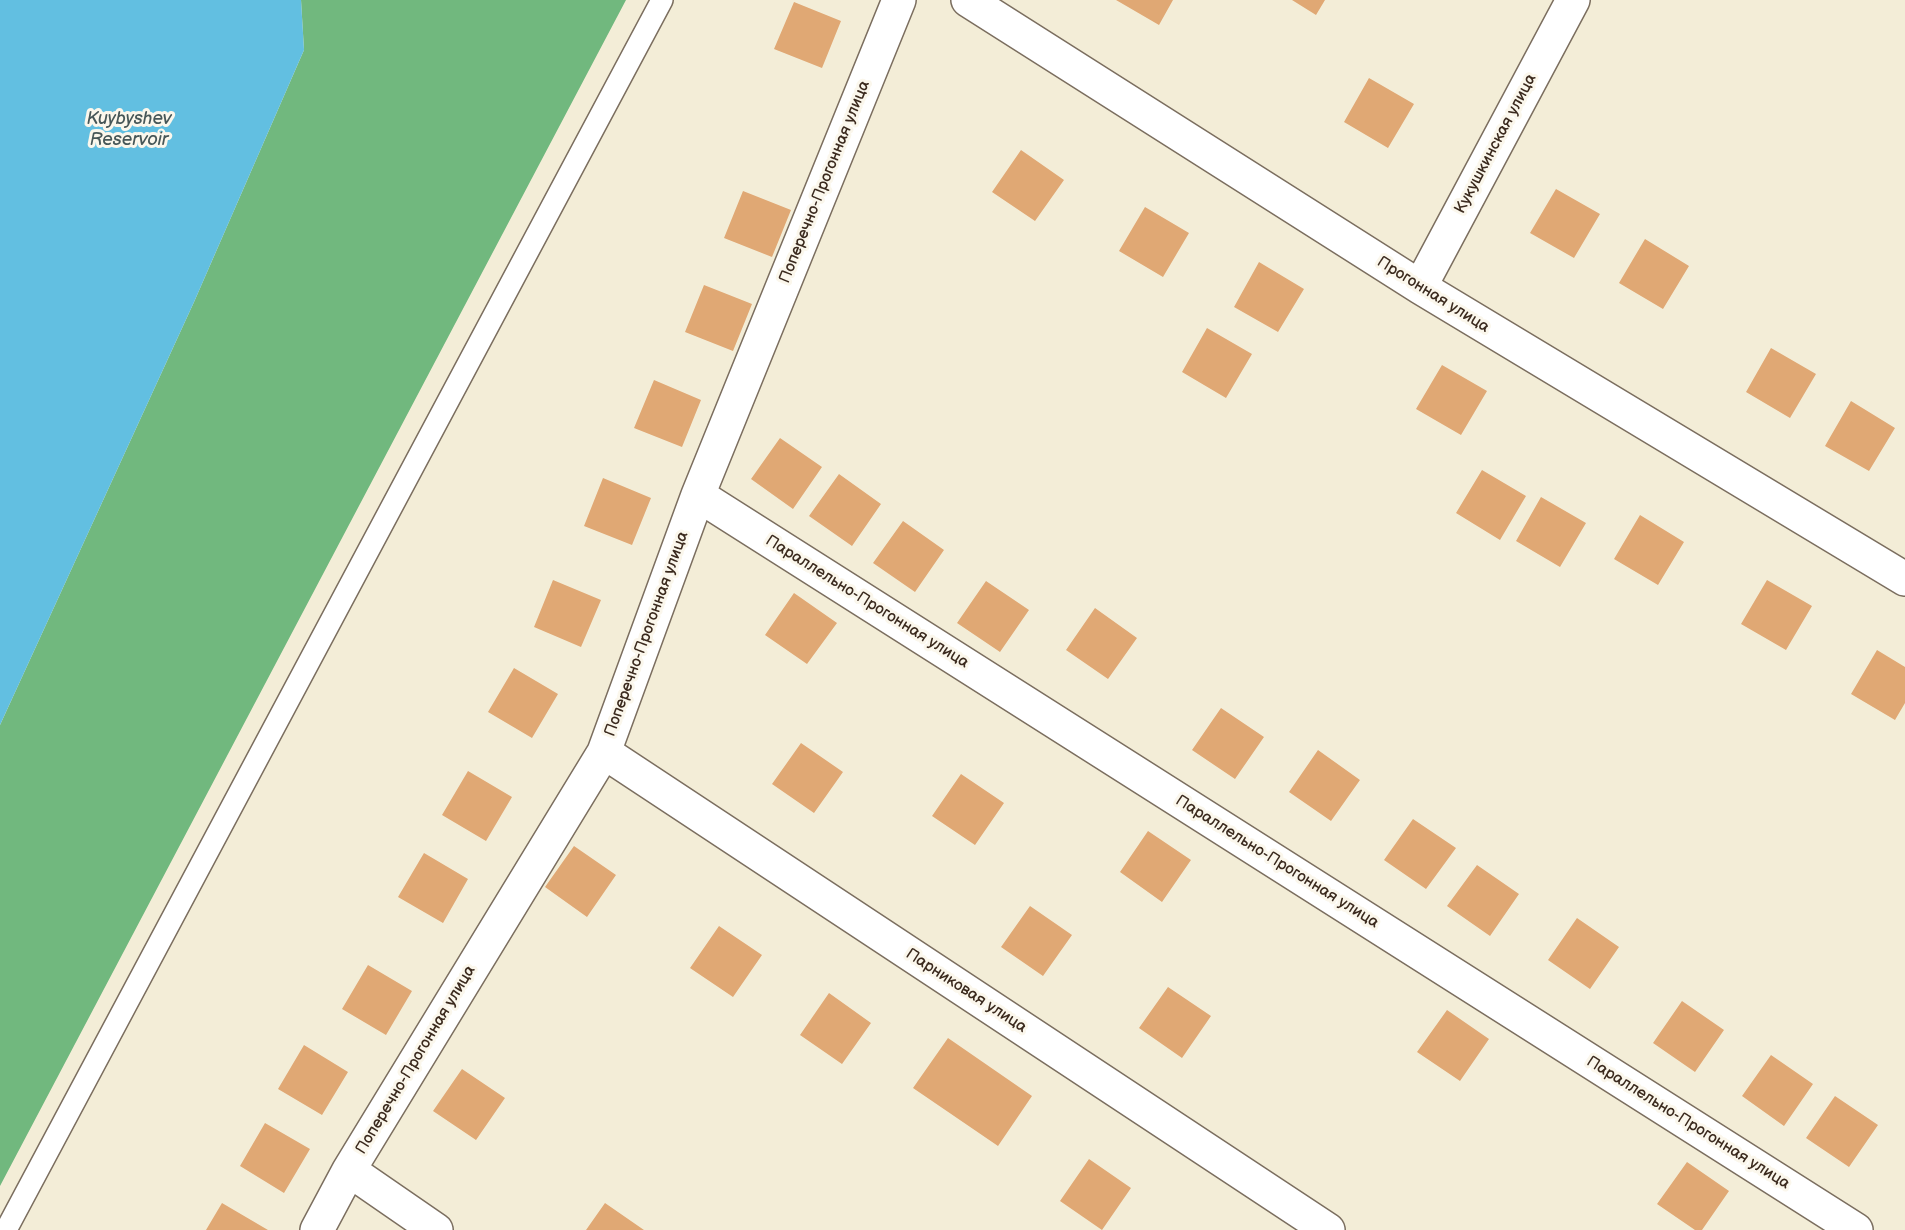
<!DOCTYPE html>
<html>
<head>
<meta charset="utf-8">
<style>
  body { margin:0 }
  canvas { display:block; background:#f3edd7 }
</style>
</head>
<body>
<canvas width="1905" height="1230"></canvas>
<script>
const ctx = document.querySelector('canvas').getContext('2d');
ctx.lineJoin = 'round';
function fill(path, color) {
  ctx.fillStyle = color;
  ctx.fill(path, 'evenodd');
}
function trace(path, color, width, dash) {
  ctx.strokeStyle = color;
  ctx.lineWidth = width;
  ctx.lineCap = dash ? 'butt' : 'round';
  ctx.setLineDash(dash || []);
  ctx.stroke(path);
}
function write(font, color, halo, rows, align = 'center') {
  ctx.font = font + ' "Balsamiq Sans",sans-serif';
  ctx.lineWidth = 6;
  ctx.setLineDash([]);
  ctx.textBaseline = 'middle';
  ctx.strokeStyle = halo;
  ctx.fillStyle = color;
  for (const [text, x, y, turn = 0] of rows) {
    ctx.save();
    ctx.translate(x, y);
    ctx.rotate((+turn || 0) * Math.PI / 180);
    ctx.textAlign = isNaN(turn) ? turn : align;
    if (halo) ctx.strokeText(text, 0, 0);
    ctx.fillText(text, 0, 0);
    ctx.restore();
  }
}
fill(new Path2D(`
  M301,0h325l-626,1186v-461l194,-423 110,-252z`), '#71b87e');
fill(new Path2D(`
  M0,0h301l3,50 -110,252 -194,423z`), '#62bfe1');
fill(new Path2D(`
  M1116,0h57l-14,25z
  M1292,0h33l-9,15z
  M794,2l47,19 -19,47 -48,-19z
  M1369,78l45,26 -26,44 -44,-26z
  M1021,150l43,30 -29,41 -43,-29z
  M1556,189l44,25 -26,44 -44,-25z
  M743,191l48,19 -19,47 -48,-19z
  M1145,207l44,26 -26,44 -44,-26z
  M1645,239l44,27 -26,43 -44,-26z
  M1259,262l45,27 -26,43 -44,-25z
  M704,285l48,19 -19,47 -48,-19z
  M1207,328l45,26 -26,44 -44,-26z
  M1771,348l45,26 -26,44 -44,-26z
  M1442,365l45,26 -26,44 -45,-26z
  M654,380l47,20 -19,47 -48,-19z
  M1851,401l44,27 -26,43 -44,-25z
  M780,438l42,29 -29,42 -42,-30z
  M1482,470l44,26 -26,44 -44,-27z
  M839,474l42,30 -29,42 -43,-30z
  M603,478l48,20 -19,47 -48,-19z
  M1541,497l45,26 -26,44 -44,-26z
  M1640,515l44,27 -26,43 -44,-26z
  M903,521l41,29 -29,42 -42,-29z
  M553,580l48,20 -20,47 -47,-20z
  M1767,580l45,26 -26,44 -45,-26z
  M986,581l43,29 -29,42 -43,-29z
  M794,593l43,30 -30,41 -42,-29z
  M1095,608l42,30 -29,41 -42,-29z
  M1877,650l28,17v36l-10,17 -44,-26z
  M514,668l44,26 -26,44 -44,-26z
  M1221,708l43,29 -29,42 -43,-29z
  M801,743l42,29 -29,41 -42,-29z
  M1318,750l42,30 -29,41 -42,-29z
  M468,771l44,26 -26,44 -44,-26z
  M961,774l43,29 -29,42 -43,-29z
  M1413,819l43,29 -30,41 -42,-29z
  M1148,831l43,29 -29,42 -42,-30z
  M574,846l42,29 -29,42 -42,-30z
  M424,853l44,26 -25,44 -45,-26z
  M1477,865l42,29 -29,42 -43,-30z
  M1030,906l42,29 -29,41 -42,-29z
  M1577,918l42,29 -29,42 -42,-29z
  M719,926l43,29 -29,42 -43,-29z
  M368,965l44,26 -26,44 -44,-26z
  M1168,987l43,29 -29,42 -43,-30z
  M829,993l42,30 -29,41 -42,-29z
  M1682,1001l42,29 -29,42 -42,-29z
  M1447,1010l42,29 -29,42 -43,-29z
  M948,1038l84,58 -34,50 -85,-58z
  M304,1045l44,27 -26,43 -44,-26z
  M1771,1055l42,29 -29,42 -42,-30z
  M462,1069l43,29 -29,42 -43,-29z
  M1835,1096l43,29 -29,42 -43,-29z
  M265,1123l45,26 -26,44 -44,-27z
  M1089,1159l42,29 -29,42 -42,-29z
  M1687,1162l42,29 -27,39h-7l-38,-26z
  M222,1203l46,27h-62z
  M605,1203l39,27h-58z`), '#e0a874');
const lane = new Path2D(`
  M6,1230l656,-1230`);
const street = new Path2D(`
  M968,0l452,287 485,292
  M1420,287l153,-287
  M698,495l1158,735
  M604,752l724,478
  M349,1170l87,60
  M317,1230l32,-60 255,-418 94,-257 201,-495`);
trace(lane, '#7b6e5f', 24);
trace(street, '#7b6e5f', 36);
trace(lane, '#fff', 21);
trace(street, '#fff', 33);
write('16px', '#3b2a1e', '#fbf7ec', [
  ["Кукушкинская улица",1496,144,-62],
  ["Поперечно-Прогонная улица",825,182,-68],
  ["Прогонная улица",1433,295,32],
  ["Параллельно-Прогонная улица",867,602,32],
  ["Поперечно-Прогонная улица",647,634,-70],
  ["Параллельно-Прогонная улица",1277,862,32],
  ["Парниковая улица",966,991,33],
  ["Поперечно-Прогонная улица",416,1060,-59],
  ["Параллельно-Прогонная улица",1688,1123,32]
]);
write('italic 18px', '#475758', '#fbf7ec', [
  ["Kuybyshev",129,119],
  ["Reservoir",129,140]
]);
</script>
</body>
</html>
